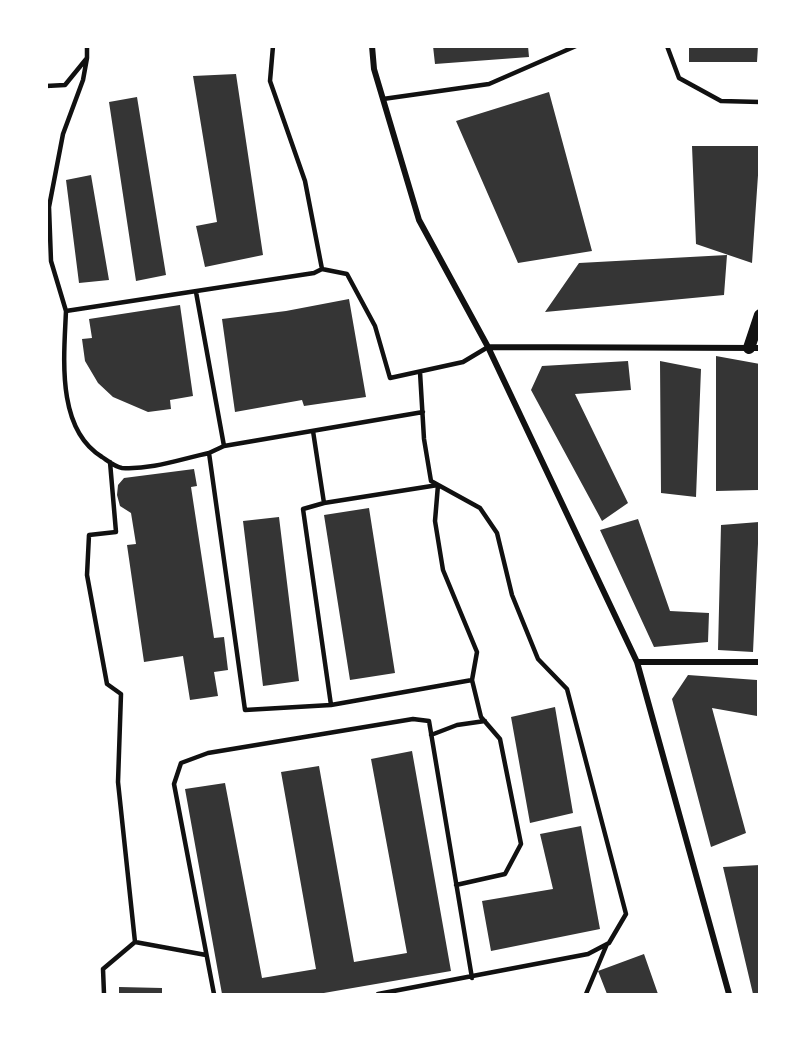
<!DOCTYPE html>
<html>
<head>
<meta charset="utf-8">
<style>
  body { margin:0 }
  #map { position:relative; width:806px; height:1041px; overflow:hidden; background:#fff; font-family:Cabin,sans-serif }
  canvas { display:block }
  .frame { position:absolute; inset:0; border:48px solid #fff; pointer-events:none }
</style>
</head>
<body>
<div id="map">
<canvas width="806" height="1041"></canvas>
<div class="frame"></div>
</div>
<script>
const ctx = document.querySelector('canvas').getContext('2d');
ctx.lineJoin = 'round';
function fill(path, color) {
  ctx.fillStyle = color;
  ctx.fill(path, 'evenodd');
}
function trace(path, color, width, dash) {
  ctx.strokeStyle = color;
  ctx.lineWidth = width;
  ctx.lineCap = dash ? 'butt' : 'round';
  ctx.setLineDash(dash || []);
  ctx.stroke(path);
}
fill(new Path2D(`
  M433,46h95l1,11 -94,7z
  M689,46h69l-1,16h-68z
  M236,74l27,181 -58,12 -9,-41 21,-4 -24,-146z
  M549,92l43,159 -74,12 -62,-142z
  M137,97l29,178 -30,6 -27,-179z
  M692,146h68l-8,117 -56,-19z
  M91,175l18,105 -30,3 -13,-103z
  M727,255l-3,40 -179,17 34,-49z
  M349,299l17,98 -62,9 -2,-6 -67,12 -13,-93 64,-8z
  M180,305l13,91 -23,4 1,9 -23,3 -35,-15 -15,-14 -13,-22 -3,-22 10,-1 -3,-19z
  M716,356l44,8 -2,126 -42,1z
  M628,361l3,29 -56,4 53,109 -26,18 -71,-131 11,-24z
  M660,361l41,8 -5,128 -35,-4z
  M194,469l3,17 -6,1 23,151 10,-1 4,33 -14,2 4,24 -28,4 -7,-44 -39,6 -17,-117 9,-1 -5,-31 -11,-7 -3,-11 1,-10 6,-7z
  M369,508l26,165 -45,7 -26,-165z
  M279,517l20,164 -36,5 -20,-165z
  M638,519l32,92 39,2 -1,29 -54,5 -54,-117z
  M759,522l-6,130 -35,-2 3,-125z
  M688,675l69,5v36l-45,-8 34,125 -35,14 -39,-148z
  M555,707l18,106 -43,10 -19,-106z
  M412,751l39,220 -133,23h-96l-37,-205 40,-6 37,195 54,-9 -35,-197 38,-6 35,196 53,-9 -36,-194z
  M581,826l19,103 -109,22 -9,-50 71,-12 -13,-55z
  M760,865v129h-7l-30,-127z
  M644,954l14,40h-51l-9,-23z
  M119,987l43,1v6h-43z`), '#353535');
trace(new Path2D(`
  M667,46l12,32 42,23 39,1
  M87,58l-4,22 -20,54 -14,73 2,54 15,50 248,-38 8,-4 -17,-88 -35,-100 3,-35
  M46,86l19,-1 22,-27v-12
  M383,99l106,-15 87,-38
  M322,269l25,5 28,52 15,52 73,-16 25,-15
  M196,292l28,154 199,-34
  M66,311c-2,46 -10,118 36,146 6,4 13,10 20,11 29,2 59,-9 87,-15
  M313,431l11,72 114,-18 -3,36 8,49 34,82 -5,28 -141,25 -28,-196 21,-6
  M224,446l-15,7 36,257 86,-5
  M110,462l6,70 -27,3 -2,40 20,109 14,10 -3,88 17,160 71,13
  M431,735l26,-10 28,-4
  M456,885l49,-11 16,-30 -21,-105 -19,-22 -9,-37
  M104,994l-1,-25 32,-27
  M214,994l-40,-210 7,-21 27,-10 205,-34 16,2 43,257
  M378,994l210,-40 21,-11 17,-29 -59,-225 -29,-30 -26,-64 -15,-62 -17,-25 -49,-27 -7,-42 -4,-67
  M586,994l21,-50`), '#111', 4.5);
trace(new Path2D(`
  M372,46l2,23 45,151 69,127 149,315 92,332
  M488,347l272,1
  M637,662h123`), '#111', 6);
trace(new Path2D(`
  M749,348l11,-33`), '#111', 12);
</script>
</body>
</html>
